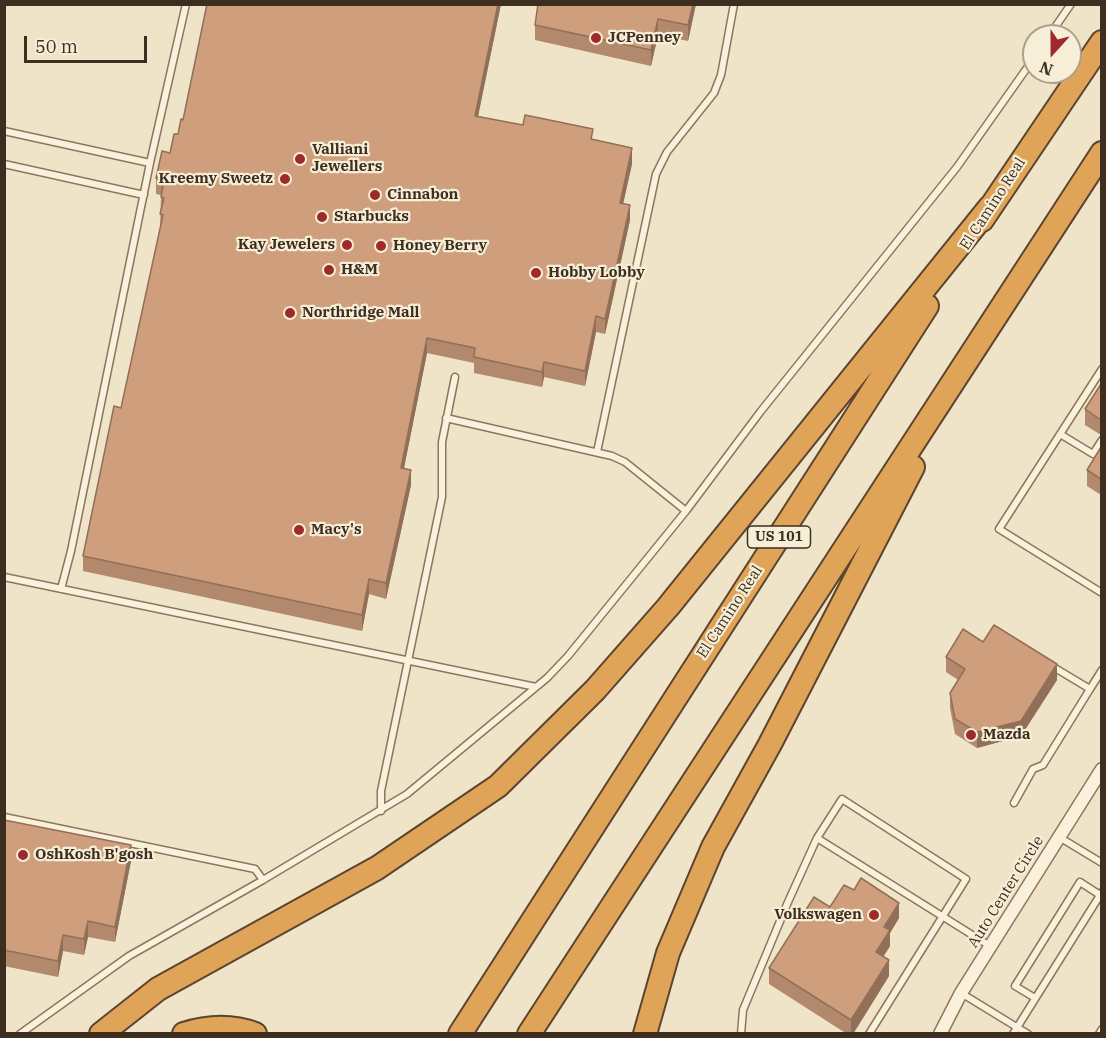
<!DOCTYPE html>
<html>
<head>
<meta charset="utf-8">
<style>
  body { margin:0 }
  #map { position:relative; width:1106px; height:1038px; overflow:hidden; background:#f0e4c8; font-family:"IBM Plex Serif",serif }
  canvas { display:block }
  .frame { position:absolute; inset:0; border:6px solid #3d2e20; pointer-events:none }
  .north { position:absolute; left:1022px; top:24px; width:60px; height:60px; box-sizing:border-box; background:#f7eed8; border:2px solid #ada18e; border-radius:50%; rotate:201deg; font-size:16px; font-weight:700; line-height:24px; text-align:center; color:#3d2e20 }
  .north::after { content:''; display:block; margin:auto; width:21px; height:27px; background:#9e2a2b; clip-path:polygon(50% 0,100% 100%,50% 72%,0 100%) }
  .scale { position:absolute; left:24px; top:36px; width:123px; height:27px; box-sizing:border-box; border:3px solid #3d2e20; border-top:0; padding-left:8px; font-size:18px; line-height:21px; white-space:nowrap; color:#3d2e20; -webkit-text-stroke:4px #f7eed8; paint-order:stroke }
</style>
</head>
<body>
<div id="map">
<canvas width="1106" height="1038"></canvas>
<div class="frame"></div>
<div class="north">N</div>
<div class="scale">50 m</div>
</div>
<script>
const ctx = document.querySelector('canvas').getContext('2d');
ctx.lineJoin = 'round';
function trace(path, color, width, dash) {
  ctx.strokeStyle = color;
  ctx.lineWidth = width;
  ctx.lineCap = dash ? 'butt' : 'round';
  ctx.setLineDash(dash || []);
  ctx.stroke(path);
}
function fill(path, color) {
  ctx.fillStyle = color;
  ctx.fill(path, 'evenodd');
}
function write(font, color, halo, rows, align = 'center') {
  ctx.font = font + ' "IBM Plex Serif",serif';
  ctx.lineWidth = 4.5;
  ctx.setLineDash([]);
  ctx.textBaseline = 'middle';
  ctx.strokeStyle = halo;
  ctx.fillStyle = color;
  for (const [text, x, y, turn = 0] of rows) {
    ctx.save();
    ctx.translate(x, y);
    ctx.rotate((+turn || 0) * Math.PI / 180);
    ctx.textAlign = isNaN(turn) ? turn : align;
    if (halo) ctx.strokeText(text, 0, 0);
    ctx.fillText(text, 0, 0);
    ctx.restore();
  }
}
const lane = new Path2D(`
  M1049,36l22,-32
  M4,131l146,32
  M4,164l140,31
  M1102,369l-103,160 103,64
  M446,418l166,38 13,6 61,49
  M1060,434l33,20 9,-14
  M597,452l59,-278 11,-22 47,-59 7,-18 13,-71
  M4,577l532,110
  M61,589l10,-38 79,-388 36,-159
  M1050,665l40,24 12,-19
  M1014,803l19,-34 10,-4 47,-76
  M381,811v-20l61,-294v-55l13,-65
  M4,817l251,52 8,11
  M1059,837l43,26
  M817,838l173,108
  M961,993l67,41
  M1035,998l-20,-12 65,-104 20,13
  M20,1034l109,-78 134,-76 144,-86 140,-116 21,-22 118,-145 75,-100 196,-244 77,-109
  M741,1034l2,-24 45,-108 29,-64 25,-39 124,80 -97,155
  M1013,1034l89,-142
  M1099,1034l3,-5`);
const street = new Path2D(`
  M940,1034l21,-41 141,-224`);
const highway = new Path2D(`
  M982,220l120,-178
  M101,1034l57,-45 219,-121 121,-82 97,-96 73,-83 322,-400
  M184,1034c25,-8 47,-9 71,0
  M460,1034l467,-728
  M529,1034l573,-881
  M645,1034l23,-81 45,-106 57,-103 143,-277`);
trace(lane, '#8d765c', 9);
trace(street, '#8d765c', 15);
trace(highway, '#5b4430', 26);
trace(lane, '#faf1dc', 6);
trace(street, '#faf1dc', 12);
trace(highway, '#e0a458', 22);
fill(new Path2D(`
  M207,4h294l-23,112 115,23 39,25 -9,39 7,17 -25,114 -9,-2 -11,54 -41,-9 -2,10 -68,-14v-10l-47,-10 -23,115 7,17 -25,114 -17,-5 -7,37 -279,-60v-15l38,-148 39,-180 1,-33 -5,-1v-16l14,-25 13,-33z
  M696,4l-8,37 -30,-6 -7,31 -116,-26v-15l3,-20z
  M1101,384v51l-16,-10v-16z
  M1101,447v48l-14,-9v-16z
  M983,642l74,38 -36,56 -44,12 -22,-14 -5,-26v-15l8,-13 -12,-8v-15z
  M4,820l127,41 -16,81 -27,-5 -4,18 -21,-4 -5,26 -54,-11z
  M854,890l45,28 -9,15v13l-7,11 6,19 -36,58h-6l-78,-50v-16l61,-61z`), '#b2896c');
fill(new Path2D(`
  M498,4h3l-26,127v-15z
  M693,4h3l-8,37v-16z
  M658,19v16l-7,31v-16z
  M632,148v16l-12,54v-15z
  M630,205v15l-25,114v-15z
  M596,316v16l-11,54v-15z
  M427,338v15l-26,130v-15z
  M544,362v15l-2,10v-15z
  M411,470v15l-25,114v-16z
  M369,579v15l-7,37v-16z
  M1057,664v16l-36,56 -44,12v-16z
  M131,845v16l-16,81v-15z
  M899,903v15l-9,15v13l-14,22v-16l8,-25z
  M88,921v16l-4,18v-16z
  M63,935v16l-5,26v-16z
  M889,960v16l-36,58h-2v-14z`), '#916f58');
const building = new Path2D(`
  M207,4h291l-23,112 48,9 2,-10 68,14 -2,10 41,9 -12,55 10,2 -25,114 -9,-3 -11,55 -41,-9 -2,10 -68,-15 1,-9 -48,-10 -26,130 10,2 -25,113 -17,-4 -7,36 -279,-59 31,-150 7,2 42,-193 -3,-1 4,-16 -3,-1 3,-17 -8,-2 6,-27 8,2 4,-19h4l3,-15 2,1z
  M538,4h155l-5,21 -30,-6 -7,31 -116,-25z
  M1101,384v36l-16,-11z
  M1101,447v32l-14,-9z
  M994,625l63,39 -36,57 -44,11 -22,-13 -5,-26 15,-24 -19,-12 17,-28 20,13z
  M4,820l127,25 -16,82 -27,-6 -4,18 -21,-4 -5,26 -54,-11z
  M861,878l38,25 -15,24 6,3 -14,22 13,8 -38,60 -82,-52 45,-71 16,10 14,-22 10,5z`);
fill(building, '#cf9f7d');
trace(building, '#916f58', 1.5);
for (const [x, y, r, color] of [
  [596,38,6,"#9e2a2b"],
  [300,159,6,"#9e2a2b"],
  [285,179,6,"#9e2a2b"],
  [375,195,6,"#9e2a2b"],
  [322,217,6,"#9e2a2b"],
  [347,245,6,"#9e2a2b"],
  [381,246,6,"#9e2a2b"],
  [329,270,6,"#9e2a2b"],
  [536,273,6,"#9e2a2b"],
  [290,313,6,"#9e2a2b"],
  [299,530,6,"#9e2a2b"],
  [971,735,6,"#9e2a2b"],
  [23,855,6,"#9e2a2b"],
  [874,915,6,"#9e2a2b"]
]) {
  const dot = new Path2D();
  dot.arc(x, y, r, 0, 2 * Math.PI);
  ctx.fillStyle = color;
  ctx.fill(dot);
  trace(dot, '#f7eed8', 2);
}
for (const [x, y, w] of [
  [779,537,63]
]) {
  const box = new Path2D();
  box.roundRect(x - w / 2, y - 11, w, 22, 4.5);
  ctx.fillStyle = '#f7eed8';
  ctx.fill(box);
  trace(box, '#3d2e20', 1.5);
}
write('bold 14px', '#3d2e20', null, [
  ["US 101",779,537]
]);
write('bold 15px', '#3d2e20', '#f7eed8', [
  ["JCPenney",608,38],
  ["Valliani",312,150],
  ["Jewellers",312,167],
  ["Kreemy Sweetz",273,179,"right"],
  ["Cinnabon",387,195],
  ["Starbucks",334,217],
  ["Kay Jewelers",335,245,"right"],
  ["Honey Berry",393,246],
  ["H&M",341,270],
  ["Hobby Lobby",548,273],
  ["Northridge Mall",302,313],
  ["Macy's",311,530],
  ["Mazda",983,735],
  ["OshKosh B'gosh",35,855],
  ["Volkswagen",862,915,"right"]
], 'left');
write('15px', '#3d2e20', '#f7eed8', [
  ["El Camino Real",993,204,-57],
  ["El Camino Real",730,612,-57],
  ["Auto Center Circle",1006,892,-58]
]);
</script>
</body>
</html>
